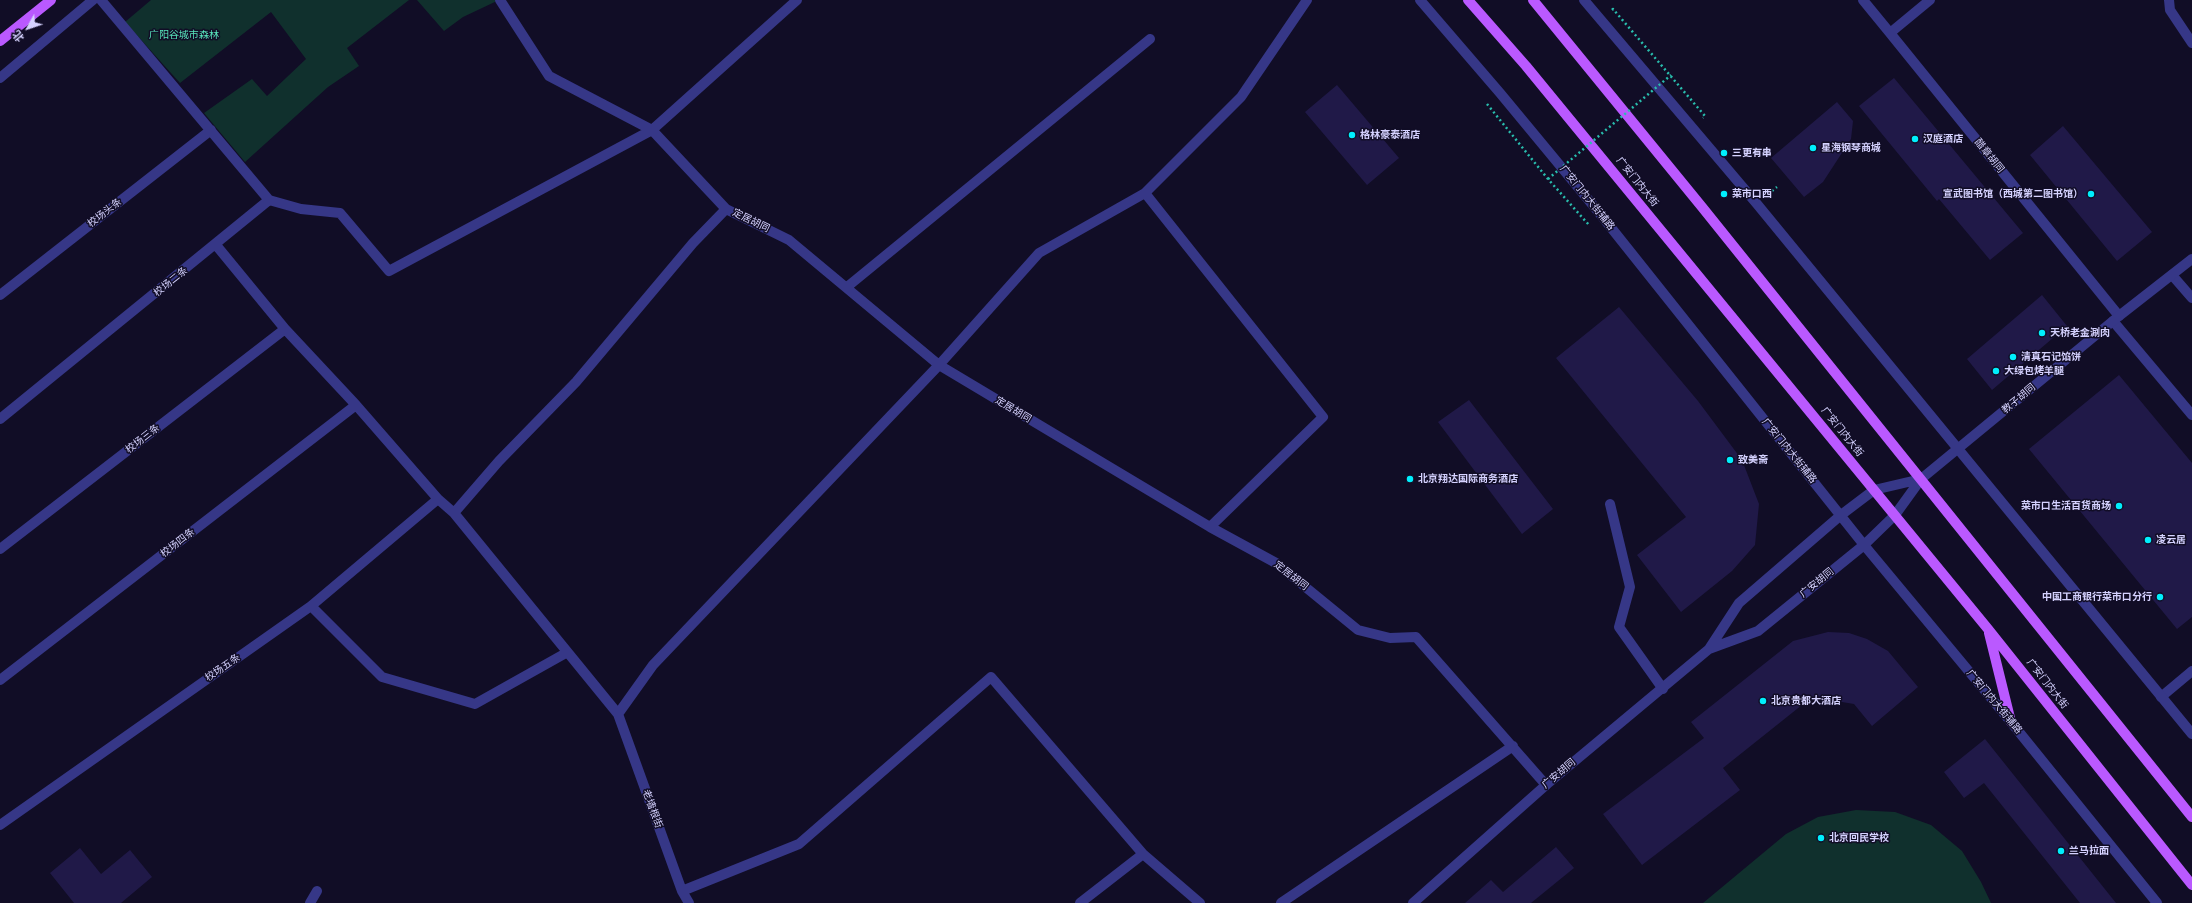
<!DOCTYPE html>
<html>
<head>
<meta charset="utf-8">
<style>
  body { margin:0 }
  #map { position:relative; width:2192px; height:903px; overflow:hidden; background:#110d26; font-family:Signika,"Noto Sans SC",sans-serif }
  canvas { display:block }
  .north { position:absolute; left:8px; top:8px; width:40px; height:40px; -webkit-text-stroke:3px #110d26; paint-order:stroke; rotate:230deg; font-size:11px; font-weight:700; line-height:16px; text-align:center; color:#d5d2ff }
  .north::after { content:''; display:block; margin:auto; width:14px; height:18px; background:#d5d2ff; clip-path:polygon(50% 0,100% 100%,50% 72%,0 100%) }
</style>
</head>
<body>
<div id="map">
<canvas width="2192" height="903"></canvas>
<div class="north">北</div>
</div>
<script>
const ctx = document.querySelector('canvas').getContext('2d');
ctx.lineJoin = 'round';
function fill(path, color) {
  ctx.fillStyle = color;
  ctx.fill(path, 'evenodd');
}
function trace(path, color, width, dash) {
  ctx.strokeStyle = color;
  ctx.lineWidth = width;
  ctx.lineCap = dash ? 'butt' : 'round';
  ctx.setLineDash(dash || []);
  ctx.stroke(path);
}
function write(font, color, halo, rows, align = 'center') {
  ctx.font = font + ' Signika,"Noto Sans SC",sans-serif';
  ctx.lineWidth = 3;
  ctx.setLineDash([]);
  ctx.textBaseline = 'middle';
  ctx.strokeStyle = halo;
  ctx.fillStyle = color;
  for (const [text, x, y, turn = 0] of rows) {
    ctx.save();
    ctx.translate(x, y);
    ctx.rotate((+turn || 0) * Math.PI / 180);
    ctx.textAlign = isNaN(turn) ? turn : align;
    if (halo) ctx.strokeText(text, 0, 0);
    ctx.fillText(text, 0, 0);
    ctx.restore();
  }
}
fill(new Path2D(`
  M151,0h258l-62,48 12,18 -31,21 -83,75 -41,-49 48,-34 15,17 39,-37 -35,-47 -91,71 -55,-61z
  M417,0h82l-36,17 -19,14z
  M1856,810l39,2 36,13 31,26 19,31 10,21h-288l83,-69 32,-17z`), '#10302d');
fill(new Path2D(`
  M1894,78l129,155 -33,27 -51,-61 -2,2 -78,-95z
  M1337,85l62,73 -32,27 -62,-73z
  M1837,102l16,19 -2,18 -28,43 -19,15 -33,-39z
  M2063,126l89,106 -35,29 -87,-106z
  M2042,295l25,31 -75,64 -25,-31z
  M1619,307l79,94 44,59 17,44 -4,41 -23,26 -51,41 -44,-57 49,-38 -130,-159z
  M2119,375l73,88v154l-15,12 -148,-180z
  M1469,400l84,109 -31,25 -84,-112z
  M1828,632l21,1 18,6 21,12 30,36 -46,39 -18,-22 -42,-7 -89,71 17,22 -98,75 -39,-51 101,-76 -13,-16 102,-81z
  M1985,739l131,164h-36l-96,-120 -20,15 -20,-26z
  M1556,847l18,21 -43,35h-66l26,-23 12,12z
  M80,848l21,26 29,-24 22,27 -31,26h-47l-24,-30z`), '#201948');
trace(new Path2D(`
  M1612,10l1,-1 92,107 -2,2
  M1768,194l9,-7`), '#29bdad', 2.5, [2, 3]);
trace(new Path2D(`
  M500,0l49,76 103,54 74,79 63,31 150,125 271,162 66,36 82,67 32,8 26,-1 130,148
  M1863,0l27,33 40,-33
  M2169,0l1,10 22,33
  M1890,33l229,283
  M1145,193l178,224 -113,110
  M269,200l32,9 39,4 49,58 263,-141 145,-130
  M216,245l69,84 71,76 82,94 16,14 164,201 35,-49 286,-300 100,-112 106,-60 96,-96 66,-97
  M847,287l303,-248
  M0,295l211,-165
  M0,419l269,-219 -168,-200
  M454,513l45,-52 77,-79 117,-139 33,-34
  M0,549l285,-220
  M311,606l71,71 93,27 91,-51
  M0,680l356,-275
  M618,714l64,177 7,12
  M0,825l311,-219 127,-107
  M682,891l117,-47 192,-167 152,177 57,49
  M310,903l7,-12
  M1080,903l63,-49
  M1281,903l232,-157`), '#363787', 10);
trace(new Path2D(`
  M0,78l93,-78
  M2172,275l20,23
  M2113,321l79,94
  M1610,504l20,83 -11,40 44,62
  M2161,697l31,-26`), '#363787', 10);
trace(new Path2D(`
  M1420,0l80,93 101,122 263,330 147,177 146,181
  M1584,0l173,204 435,530
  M1709,649l49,-18 106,-86 31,-30 26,-36 198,-163 73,-57
  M1413,903l133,-118 163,-136 30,-46 102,-88 33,-25 47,-11`), '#363787', 10);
trace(new Path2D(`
  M1468,0l58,66 462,563 204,256
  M1533,0l169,207 490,610
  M0,41l51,-41
  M1989,633l22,89`), '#ba59ff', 10);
trace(new Path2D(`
  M1487,104l61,75 41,46
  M1548,179l123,-104`), '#29bdad', 2.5, [2, 3]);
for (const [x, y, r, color] of [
  [1352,135,4,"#00effd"],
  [1915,139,4,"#00effd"],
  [1813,148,4,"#00effd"],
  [1724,153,4,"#00effd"],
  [1724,194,4,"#00effd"],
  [2091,194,4,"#00effd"],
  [2042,333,4,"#00effd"],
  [2013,357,4,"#00effd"],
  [1996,371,4,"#00effd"],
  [1730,460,4,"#00effd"],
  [1410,479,4,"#00effd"],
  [2119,506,4,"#00effd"],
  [2148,540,4,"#00effd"],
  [2160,597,4,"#00effd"],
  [1763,701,4,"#00effd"],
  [1821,838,4,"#00effd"],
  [2061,851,4,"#00effd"]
]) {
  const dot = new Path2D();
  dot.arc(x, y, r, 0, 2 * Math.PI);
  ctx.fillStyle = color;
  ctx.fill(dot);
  trace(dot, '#110d26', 1.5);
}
write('10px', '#58e5bc', '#110d26', [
  ["广阳谷城市森林",184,35]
]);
write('bold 10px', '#d5d2ff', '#110d26', [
  ["格林豪泰酒店",1360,135],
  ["汉庭酒店",1923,139],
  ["星海钢琴商城",1821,148],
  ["三更有串",1732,153],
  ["菜市口西",1732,194],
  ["宣武图书馆（西城第二图书馆）",2083,194,"right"],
  ["天桥老金涮肉",2050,333],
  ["清真石记馅饼",2021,357],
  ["大绿包烤羊腿",2004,371],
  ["致美斋",1738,460],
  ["北京翔达国际商务酒店",1418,479],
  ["菜市口生活百货商场",2111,506,"right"],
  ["凌云居",2156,540],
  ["中国工商银行菜市口分行",2152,597,"right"],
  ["北京贵都大酒店",1771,701],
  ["北京回民学校",1829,838],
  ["兰马拉面",2069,851]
], 'left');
write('10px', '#d5d2ff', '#110d26', [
  ["醋章胡同",1989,156,51],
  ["广安门内大街",1637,182,51],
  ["广安门内大街辅路",1587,198,51],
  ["校场头条",105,213,-38],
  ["定居胡同",751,221,26],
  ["校场二条",171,282,-39],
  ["教子胡同",2019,399,-40],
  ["定居胡同",1013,410,31],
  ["广安门内大街",1842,432,51],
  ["校场三条",143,439,-38],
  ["广安门内大街辅路",1789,451,51],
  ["校场四条",178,543,-38],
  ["定居胡同",1291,576,38],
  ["广安胡同",1817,583,-39],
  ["校场五条",223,668,-35],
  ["广安门内大街",2047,684,52],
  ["广安门内大街辅路",1994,702,50],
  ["广安胡同",1559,774,-40],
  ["老墙根街",652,809,70]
]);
</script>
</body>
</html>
